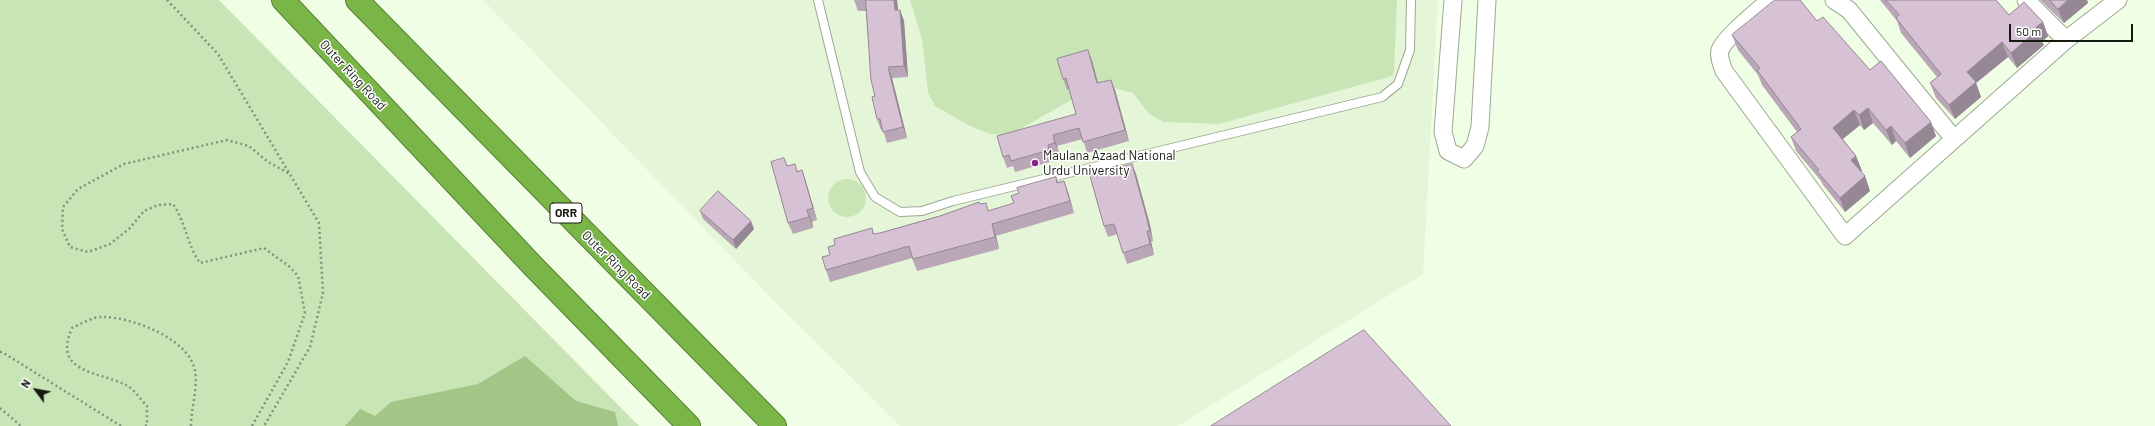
<!DOCTYPE html>
<html>
<head>
<meta charset="utf-8">
<style>
  body { margin:0 }
  #map { position:relative; width:2155px; height:426px; overflow:hidden; background:#f0fee6; font-family:Barlow,sans-serif }
  canvas { display:block }
  .north { position:absolute; left:16px; top:370px; width:40px; height:40px; -webkit-text-stroke:3px #fff; paint-order:stroke; rotate:302deg; font-size:11px; font-weight:700; line-height:16px; text-align:center; color:#161b12 }
  .north::after { content:''; display:block; margin:auto; width:14px; height:18px; background:#161b12; clip-path:polygon(50% 0,100% 100%,50% 72%,0 100%) }
  .scale { position:absolute; left:2009px; top:24px; width:124px; height:18px; box-sizing:border-box; border:2px solid #161b12; border-top:0; padding-left:5px; font-size:12px; line-height:14px; white-space:nowrap; color:#161b12; -webkit-text-stroke:3px #fff; paint-order:stroke }
</style>
</head>
<body>
<div id="map">
<canvas width="2155" height="426"></canvas>
<div class="north">N</div>
<div class="scale">50 m</div>
</div>
<script>
const ctx = document.querySelector('canvas').getContext('2d');
ctx.lineJoin = 'round';
function fill(path, color) {
  ctx.fillStyle = color;
  ctx.fill(path, 'evenodd');
}
function trace(path, color, width, dash) {
  ctx.strokeStyle = color;
  ctx.lineWidth = width;
  ctx.lineCap = dash ? 'butt' : 'round';
  ctx.setLineDash(dash || []);
  ctx.stroke(path);
}
function write(font, color, halo, rows, align = 'center') {
  ctx.font = font + ' Barlow,sans-serif';
  ctx.lineWidth = 3;
  ctx.setLineDash([]);
  ctx.textBaseline = 'middle';
  ctx.strokeStyle = halo;
  ctx.fillStyle = color;
  for (const [text, x, y, turn = 0] of rows) {
    ctx.save();
    ctx.translate(x, y);
    ctx.rotate((+turn || 0) * Math.PI / 180);
    ctx.textAlign = isNaN(turn) ? turn : align;
    if (halo) ctx.strokeText(text, 0, 0);
    ctx.fillText(text, 0, 0);
    ctx.restore();
  }
}
fill(new Path2D(`
  M483,0h955l-15,274 -245,152h-278l-129,-128z`), '#e4f6d7');
fill(new Path2D(`
  M0,0h219l420,426h-639z
  M910,0h487l-3,72 -1,3 -8,3 -166,46 -55,-2 -15,-8 -16,-21 -34,-9 -91,52 -18,-2 -22,-9 -33,-19 -7,-13 -6,-54z
  M828 198a19 19 0 1 1 38 0a19 19 0 1 1-38 0Z`), '#c9e5b6');
fill(new Path2D(`
  M525,356l51,45 39,11 3,14h-273l15,-17 15,7 16,-14 87,-18z`), '#a1c685');
const lane = new Path2D(`
  M818,0l42,172 15,25 25,15 22,-1 31,-10 429,-104 16,-13 12,-34 1,-50`);
const street = new Path2D(`
  M1453,0l-10,132 5,19 16,8 11,-13 5,-19 7,-127
  M1770,0c-12,11 -45,37 -50,50 -2,7 2,15 4,21l121,165 221,-196
  M1834,0l15,10 105,129
  M2026,0l40,40 52,-40`);
const highway = new Path2D(`
  M283,0l249,265 157,161
  M357,0l418,426`);
trace(lane, '#9ca993', 10);
trace(street, '#9ca993', 19);
trace(highway, '#577f35', 24);
trace(new Path2D(`
  M167,0l51,54 101,169 4,70 -13,54 -46,79
  M0,352h2l119,74
  M0,408l21,18
  M145,426l2,-1v-19c-6,-6 -13,-17 -21,-21 -28,-14 -74,-12 -54,-57 9,-4 22,-12 31,-11 29,0 87,22 92,54 3,18 -4,37 -4,55
  M252,426l36,-64 17,-49 -7,-37 -8,-9 -26,-19 -64,15c-13,-18 -14,-40 -27,-59l-15,1 -14,6 -15,18 -19,15 -22,8 -18,-5 -8,-18 1,-22 15,-18 46,-25 103,-24 22,6 19,16 22,12`), '#86907f', 2.5, [2, 3]);
trace(lane, '#fff', 8);
trace(street, '#fff', 17);
trace(highway, '#7ab548', 22);
fill(new Path2D(`
  M854,0h43l1,10h2l4,11 4,56 -16,1 15,60 -20,5 -4,-13h-2l-4,-11 -11,-108h-8z
  M1880,0h116l13,15 34,7 5,14 -6,6 2,3 -27,23 -9,-11 -32,26 5,14 -26,22 -19,-21 -6,-15 7,-6 -36,-44 -4,-12z
  M2040,0h47l1,3 -24,20z
  M1817,21l53,49 66,66 -26,22 -14,-17 -4,4 -19,-22 -9,7 -4,-5 -17,14 13,17 6,15 -1,1 4,4 5,15 -25,21 -22,-27 -2,-4 -25,-30 -5,-14 6,-5 -35,-47 -4,-10 -20,-25 -6,-15z
  M1092,61l6,22 17,7 14,51 -42,12 -4,-14 -26,7 2,8 -7,2 1,5 -38,11 -2,-6 -6,2 -4,-11 73,-43 -7,-25 -2,1 -4,-11z
  M784,158l3,8 10,5 5,-1 4,12 11,38 -5,2 1,6 -20,6 -5,-11z
  M1132,164l4,10 14,51 3,16 -2,1 3,13 -27,9 -10,-30 -9,3 -4,-11z
  M1056,177l2,5 6,-1 4,11 6,21 -78,23 3,13 -82,22 -5,-13 -82,24 -4,-12 4,-15 5,-10 37,-17 2,6 6,-1 100,-29 9,7 25,-8 5,-10z
  M700,211l54,18 -18,20 -33,-30z`), '#b9a6b6');
fill(new Path2D(`
  M894,0h3l2,21 -4,-11z
  M2068,0h19l1,3 -24,20 -6,-14z
  M900,10l4,11 4,56 -4,-11z
  M2043,22l5,14 -6,6 2,3 -27,23 -6,-15 25,-26z
  M2002,42l6,15 -32,26 5,14 -26,22 -6,-14 18,-33z
  M1088,50l4,11 9,33 -4,-11z
  M888,67l4,11 15,60 -4,-11z
  M1111,80l4,10 14,51 -4,-11z
  M1868,108l5,15 -9,7 -5,-15z
  M1854,110l6,15 -22,18 -5,-15z
  M1931,122l5,14 -26,22 -5,-15z
  M1891,126l5,15 -4,4 -6,-15z
  M1053,135l4,11 2,8 -4,-11z
  M1856,156l6,15 -5,4 -6,-15z
  M1132,164l4,10 14,51 3,16 -3,-10z
  M802,170l4,12 11,38 -4,-12z
  M1865,176l5,15 -25,21 -5,-14z
  M1064,181l4,11 6,21 -4,-12z
  M807,210l5,12 1,6 -4,-11z
  M751,221l3,8 -18,20 -3,-9z
  M992,224l4,12 3,13 -4,-12z
  M1147,231l4,11 3,13 -4,-11z`), '#968794');
const building = new Path2D(`
  M866,0h28l1,10h5l4,56 -16,1 15,60 -20,5 -3,-13h-3l-5,-22 3,-1 -4,-16z
  M1775,0h25l17,21 6,-4 47,53 11,-9 50,61 -26,21 -14,-17 -5,4 -18,-22 -9,7 -5,-5 -21,18 23,28 -5,4 14,16 -25,22 -23,-27 2,-1 -28,-33 10,-8 -44,-59 3,-2 -28,-33z
  M1886,0h110l13,15 15,-13 19,20 -7,5 2,3 -27,23 -9,-11 -35,30 9,10 -27,23 -19,-22 11,-9 -45,-56 3,-3z
  M2050,0h18l-10,9z
  M1088,50l9,33 14,-3 14,50 -42,12 -4,-14 -26,7 2,8 -7,2 1,5 -38,11 -2,-6 -6,2 -6,-21 79,-22 -10,-36 -3,1 -6,-20z
  M784,158l3,8 8,-2 2,8 5,-2 11,38 -6,2 2,7 -21,6 -17,-61z
  M1132,164l14,51 4,16h-3l3,13 -27,9 -9,-29 -10,2 -14,-50z
  M1056,177l1,6 7,-2 6,20 -78,23 3,13 -82,22 -4,-13 -83,24 -4,-13 8,-2 -2,-8 7,-2 -1,-6 38,-11 1,6 7,-1 60,-17 39,-14 1,2 6,-1 2,8 26,-8 -3,-7 8,-3 -2,-5z
  M718,191l33,30 -18,19 -33,-29z
  M1364,330l87,96h-240z`);
fill(building, '#d7c1d4');
trace(building, '#968794', 1);
for (const [x, y, r, color] of [
  [1035,163,4,"#8b2085"]
]) {
  const dot = new Path2D();
  dot.arc(x, y, r, 0, 2 * Math.PI);
  ctx.fillStyle = color;
  ctx.fill(dot);
  trace(dot, '#fff', 1.5);
}
for (const [x, y, w] of [
  [566,213,32]
]) {
  const box = new Path2D();
  box.roundRect(x - w / 2, y - 10, w, 20, 3);
  ctx.fillStyle = '#fff';
  ctx.fill(box);
  trace(box, '#161b12', 1);
}
write('bold 12px', '#161b12', null, [
  ["ORR",566,213]
]);
write('13px', '#161b12', '#fff', [
  ["Outer Ring Road",353,75,47],
  ["Outer Ring Road",616,265,45]
]);
write('13px', '#161b12', '#fff', [
  ["Maulana Azaad National",1043,156],
  ["Urdu University",1043,171]
], 'left');
</script>
</body>
</html>
